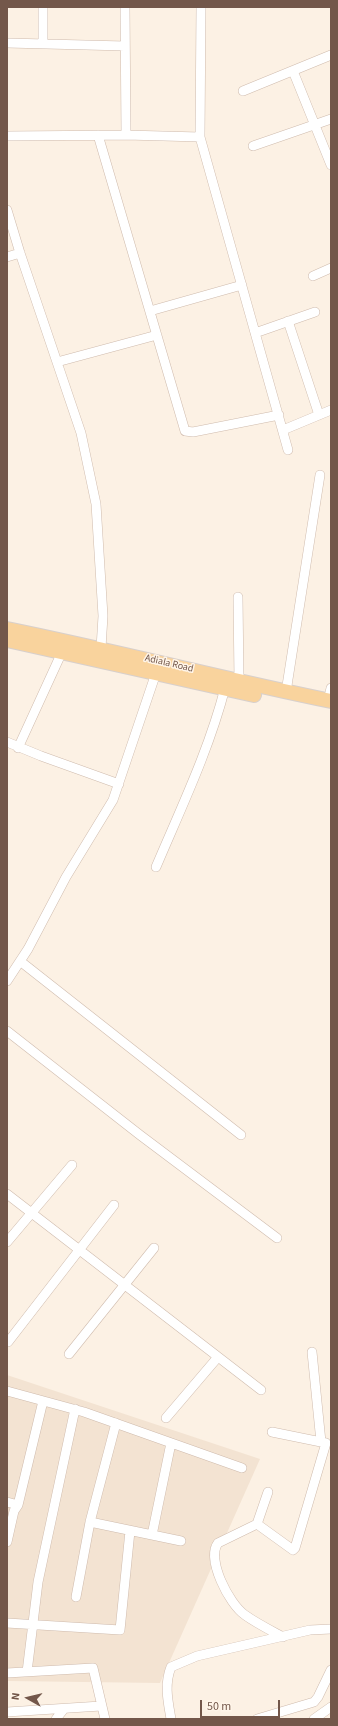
<!DOCTYPE html>
<html>
<head>
<meta charset="utf-8">
<style>
  body { margin:0 }
  #map { position:relative; width:338px; height:1726px; overflow:hidden; background:#fcf1e4; font-family:"Source Sans 3",sans-serif }
  canvas { display:block }
  .frame { position:absolute; inset:0; border:8px solid #73574a; pointer-events:none }
  .north { position:absolute; left:8px; top:1678px; width:40px; height:40px; -webkit-text-stroke:3px #fff5e9; paint-order:stroke; rotate:278deg; font-size:11px; font-weight:700; line-height:16px; text-align:center; color:#73574a }
  .north::after { content:''; display:block; margin:auto; width:14px; height:18px; background:#73574a; clip-path:polygon(50% 0,100% 100%,50% 72%,0 100%) }
  .scale { position:absolute; left:200px; top:1700px; width:80px; height:18px; box-sizing:border-box; border:2px solid #73574a; border-top:0; padding-left:5px; font-size:12px; line-height:14px; white-space:nowrap; color:#73574a; -webkit-text-stroke:3px #fff5e9; paint-order:stroke }
</style>
</head>
<body>
<div id="map">
<canvas width="338" height="1726"></canvas>
<div class="frame"></div>
<div class="north">N</div>
<div class="scale">50 m</div>
</div>
<script>
const ctx = document.querySelector('canvas').getContext('2d');
ctx.lineJoin = 'round';
function fill(path, color) {
  ctx.fillStyle = color;
  ctx.fill(path, 'evenodd');
}
function trace(path, color, width, dash) {
  ctx.strokeStyle = color;
  ctx.lineWidth = width;
  ctx.lineCap = dash ? 'butt' : 'round';
  ctx.setLineDash(dash || []);
  ctx.stroke(path);
}
function write(font, color, halo, rows, align = 'center') {
  ctx.font = font + ' "Source Sans 3",sans-serif';
  ctx.lineWidth = 3;
  ctx.setLineDash([]);
  ctx.textBaseline = 'middle';
  ctx.strokeStyle = halo;
  ctx.fillStyle = color;
  for (const [text, x, y, turn = 0] of rows) {
    ctx.save();
    ctx.translate(x, y);
    ctx.rotate((+turn || 0) * Math.PI / 180);
    ctx.textAlign = isNaN(turn) ? turn : align;
    if (halo) ctx.strokeText(text, 0, 0);
    ctx.fillText(text, 0, 0);
    ctx.restore();
  }
}
fill(new Path2D(`
  M7,1375l253,84 -100,224 -153,-2z`), '#f3e3d2');
const street = new Path2D(`
  M125,7l1,128
  M201,7l-1,130 88,313
  M7,43l118,3
  M43,44v-37
  M293,71l38,94
  M243,91l88,-36
  M98,135l87,296 8,1 86,-17
  M7,136l119,-1 74,2
  M253,146l78,-27
  M7,210l13,43 61,180 15,71 7,112 -2,32
  M7,257l13,-4
  M313,276l18,-8
  M150,311l92,-26
  M288,321l31,94
  M255,333l60,-21
  M57,362l100,-27
  M283,430l48,-20
  M238,597l1,84
  M286,692l34,-217
  M328,701l3,-13
  M7,742l34,14 78,28
  M18,748l44,-96
  M156,867c25,-59 53,-117 69,-179
  M20,961l221,174
  M7,981l21,-32 38,-72 47,-77 43,-127
  M7,1031l133,104 137,103
  M7,1194l254,196
  M7,1242l65,-77
  M8,1342l106,-137
  M312,1352l9,90
  M69,1354l85,-106
  M7,1391l77,21 158,56
  M166,1418l52,-61
  M272,1432l54,11
  M268,1492l-11,32 -39,19c-12,16 11,61 27,72 11,8 25,15 38,22
  M7,1502l11,3
  M90,1522l91,19
  M257,1524l36,26 2,-2 31,-105
  M152,1535l19,-92
  M7,1542l7,-31 4,-6 25,-104
  M76,1597l14,-75 26,-99
  M7,1623l113,7 10,-99
  M27,1672l11,-90 37,-173
  M7,1673l86,-5 12,51
  M7,1712l94,-6
  M56,1719l8,-10
  M171,1719c-3,-18 -7,-34 0,-52l26,-11 113,-26 21,-1
  M257,1719l57,-17 4,-5 13,-27
  M314,1719l17,-12`);
const primary = new Path2D(`
  M7,629c108,22 216,50 324,72
  M7,640l247,55`);
trace(street, '#cfbbad', 10);
trace(primary, '#d8d0cc', 16);
trace(street, '#fff', 9);
trace(primary, '#f9d39d', 14);
write('10px', '#73574a', '#fff5e9', [
  ["Adiala Road",169,664,13]
]);
</script>
</body>
</html>
